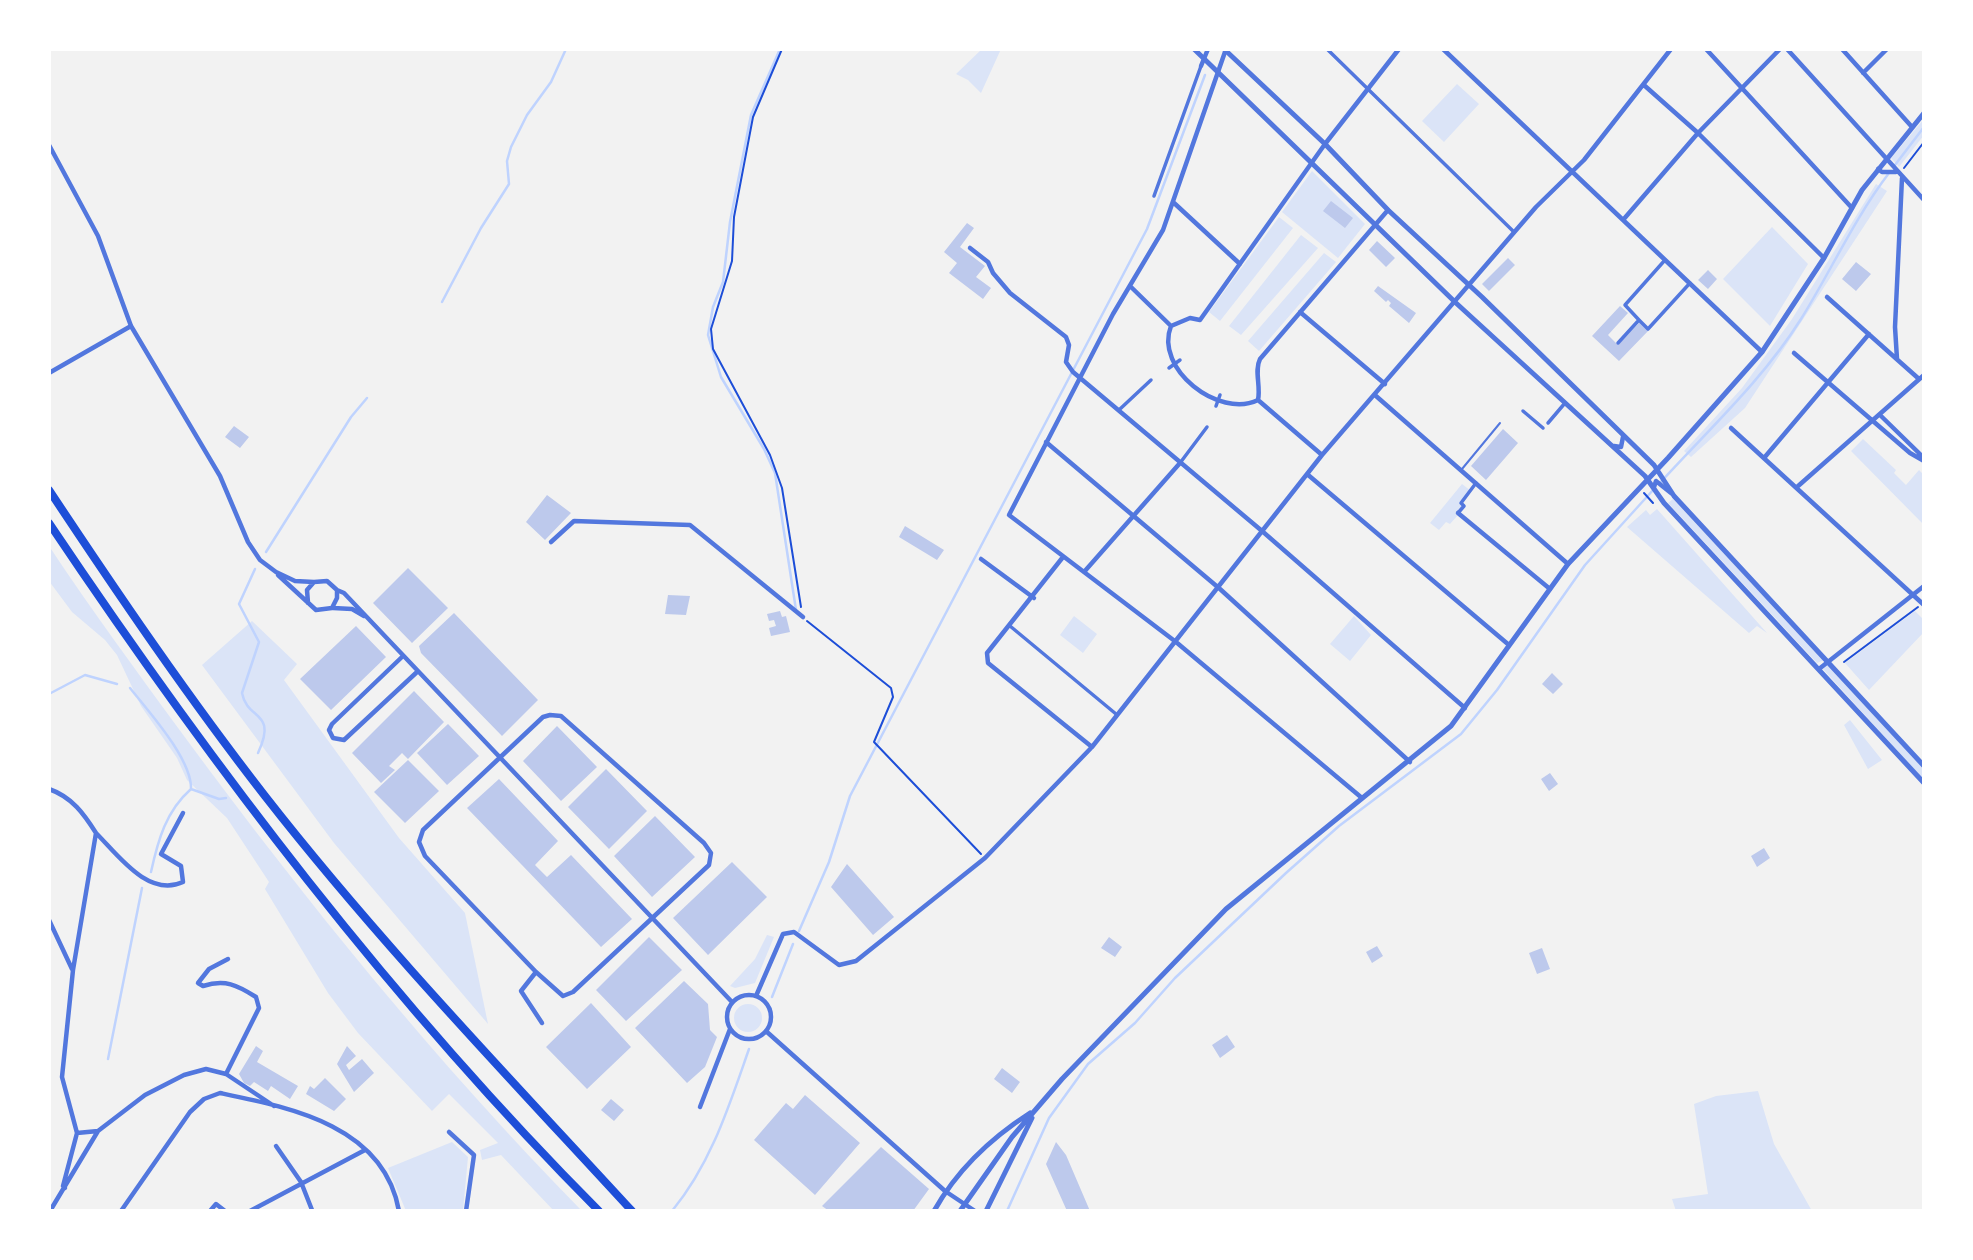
<!DOCTYPE html>
<html>
<head>
<meta charset="utf-8">
<style>
  body { margin:0 }
  #map { position:relative; width:1973px; height:1260px; overflow:hidden; background:#f2f2f2; font-family:"PT Sans",sans-serif }
  canvas { display:block }
  .frame { position:absolute; inset:0; border:51px solid #fff; pointer-events:none }
</style>
</head>
<body>
<div id="map">
<canvas width="1973" height="1260"></canvas>
<div class="frame"></div>
</div>
<script>
const ctx = document.querySelector('canvas').getContext('2d');
ctx.lineJoin = 'round';
function fill(path, color) {
  ctx.fillStyle = color;
  ctx.fill(path, 'evenodd');
}
function trace(path, color, width, dash) {
  ctx.strokeStyle = color;
  ctx.lineWidth = width;
  ctx.lineCap = dash ? 'butt' : 'round';
  ctx.setLineDash(dash || []);
  ctx.stroke(path);
}
fill(new Path2D(`
  M982,49h19l-20,44 -13,-13 -12,-6z
  M1457,84l22,20 -35,38 -22,-21z
  M1924,119v16l-25,32 -8,-9z
  M1312,171l53,53 -27,34 -56,-46z
  M1876,184l11,7 -142,217 -54,49 -7,-6 58,-63 50,-69z
  M1279,217l14,11 -73,93 -11,-9z
  M1772,227l36,37 -38,62 -47,-47z
  M1301,235l17,13 -77,87 -12,-9z
  M1324,253l12,9 -77,89 -11,-10z
  M1863,439l33,31 -2,3 12,12 13,-15 5,5v50l-73,-74z
  M1462,484l9,7 -8,12 3,3 -16,18 -4,-2 -7,8 -9,-7z
  M1673,499l151,161 -7,3 -149,-160z
  M1657,509l110,124 -10,-7 -8,7 -122,-106 19,-17 4,5z
  M49,546c43,65 89,127 135,190 123,167 253,327 398,475h-28l-53,-56 -19,5 -2,-10 18,-7 -49,-49 -17,17 -74,-78 -30,-40 -63,-104 4,-7 -42,-64 -40,-38 -10,-22 -36,-52 -24,-51 -12,-15 -33,-28 -23,-31z
  M1915,611l9,9v12l-55,58 -24,-27z
  M1074,616l23,18 -14,19 -23,-18z
  M1354,616l17,19 -21,26 -20,-17z
  M252,621l45,43 -13,16 115,158 66,75 23,111 -154,-181 -132,-178z
  M1829,664l95,106v10l-101,-111z
  M1850,720l32,40 -14,9 -24,-44z
  M767,935l7,2 -19,46 -20,5 -5,-2 25,-27z
  M734 1018a14 14 0 1 1 28 0a14 14 0 1 1-28 0Z
  M1758,1091l16,53 38,67h-136l-4,-12 36,-5 -14,-90 22,-8z
  M452,1142l16,15 -5,54h-57l-18,-43z`), '#dbe4f7');
trace(new Path2D(`
  M780,49l-29,66 -21,107 -7,60 -10,25 -5,28 13,42 43,72 11,24 21,137
  M1895,165l29,-38
  M442,302l39,-74 28,-44 -2,-23 4,-14 16,-32 24,-33 15,-33
  M1659,484c49,-54 103,-103 142,-165 30,-48 53,-100 88,-146
  M266,552l85,-135 16,-19
  M255,569l-16,35 20,38 -17,51c5,28 36,17 16,60
  M130,688c18,23 62,71 61,101
  M49,694l36,-19 32,9
  M151,872c7,-32 15,-61 40,-83l28,10 7,-1
  M799,931l30,-69 21,-66 297,-567 58,-154
  M772,997l21,-53
  M108,1059l34,-171
  M672,1211c39,-47 57,-105 77,-162
  M1007,1211l42,-93 39,-54 47,-41 40,-45 111,-105 53,-47 122,-92 36,-44 88,-125 69,-76`), '#bfd3fe', 2.5);
fill(new Path2D(`
  M1331,201l22,17 -8,10 -22,-17z
  M967,223l7,5 -14,19 25,19 -9,11 15,11 -8,11 -34,-26 8,-10 -13,-11z
  M1377,241l18,17 -9,9 -17,-17z
  M1508,258l7,7 -26,26 -7,-7z
  M1856,262l15,12 -15,17 -14,-12z
  M1708,270l9,9 -9,10 -10,-9z
  M1378,286l38,27 -7,10 -20,-17 2,-3 -3,-3 -2,2 -12,-11z
  M1620,306l8,7 -20,22 10,10 22,-23 9,8 -30,31 -27,-25z
  M234,426l15,11 -9,11 -15,-11z
  M1503,429l15,14 -32,37 -15,-14z
  M547,495l24,18 -26,27 -19,-18z
  M905,526l39,24 -7,10 -38,-23z
  M408,568l40,40 -36,35 -39,-40z
  M668,595l22,1 -4,19 -21,-1z
  M780,611l2,6 4,-1 4,16 -19,4 -2,-8 7,-2 -2,-6 -5,1 -2,-7z
  M454,613l84,87 -36,36 -81,-83 -2,-7z
  M356,626l30,31 -55,53 -31,-31z
  M1552,673l11,11 -10,10 -11,-10z
  M414,691l30,31 -36,37 -6,-6 -13,13 6,4 -14,13 -29,-30z
  M448,724l31,32 -32,29 -30,-32z
  M557,726l40,41 -36,34 -38,-40z
  M408,760l31,31 -34,32 -31,-31z
  M606,769l41,42 -38,38 -41,-42z
  M1550,773l8,11 -9,7 -8,-12z
  M499,779l59,62 -23,24 12,12 24,-22 61,64 -31,28 -134,-139z
  M655,816l40,41 -43,40 -38,-41z
  M1764,848l6,10 -13,9 -6,-11z
  M732,862l35,35 -59,58 -35,-37z
  M847,864l47,53 -21,18 -42,-48z
  M649,937l33,33 -56,51 -30,-31z
  M1109,937l13,10 -7,10 -14,-9z
  M1377,946l6,10 -11,7 -6,-11z
  M1542,948l8,21 -13,5 -8,-21z
  M684,981l24,23 2,26 7,7 -12,30 -18,16 -52,-55z
  M591,1003l40,44 -44,42 -41,-42z
  M1227,1035l8,12 -15,11 -8,-13z
  M256,1046l7,5 -6,11 41,24 -8,13 -19,-13 -3,5 -14,-9 -4,4 -6,-3 -5,-9z
  M347,1046l9,10 -10,9 3,5 13,-11 12,14 -20,19 -17,-28z
  M1002,1068l18,14 -8,11 -18,-14z
  M325,1078l21,21 -12,12 -28,-17 4,-8 4,3z
  M805,1095l55,48 -45,52 -61,-55 32,-37 7,6z
  M611,1099l13,11 -10,11 -13,-11z
  M1056,1142l10,13 24,56h-23l-21,-47z
  M881,1147l48,42 -16,22h-84l-7,-5z`), '#bdc9ec');
trace(new Path2D(`
  M782,49l-29,68 -19,100 -2,44 -21,68 2,20 57,106 12,33 19,119
  M1904,168l20,-26
  M1644,493l9,10
  M807,621l84,67 2,9 -19,45 107,112
  M1844,662l74,-55`), '#1d4ed8', 2);
trace(new Path2D(`
  M1462,469l38,-46`), '#5277de', 2);
trace(new Path2D(`
  M1327,49l187,183
  M1154,196l47,-130
  M1639,320l9,9 42,-46
  M1618,343l21,-23 -14,-15 40,-45
  M1169,368l11,-8
  M1216,406l4,-11
  M1120,409l31,-29
  M1523,411l20,17
  M1548,423l17,-20
  M1180,463l27,-36
  M1458,513l6,-7 -3,-3 15,-20
  M1010,626l106,88`), '#5277de', 3.5);
trace(new Path2D(`
  M1226,49l-63,181 -50,84 -104,201 167,127 186,156
  M1443,49l319,303
  M1706,49l146,159
  M1787,49l137,151
  M1842,49l70,78
  M1201,66l7,-17
  M1863,73l24,-24
  M1645,86l53,47 126,125
  M49,145l49,91 33,90 89,150 28,66 12,18 16,12 19,9 19,1
  M1878,169l4,3h14
  M1173,202l67,62
  M1388,210l-128,149c-6,12 1,27 -2,41 -39,19 -104,-31 -87,-74l19,-8 10,2 125,-176 74,-95
  M1623,220l75,-87 82,-84
  M970,248l18,14 5,11 17,20 56,44 3,8 -3,17 7,10 189,159 203,177
  M1130,286l41,40
  M1827,297l92,82
  M1300,312l85,72
  M1794,353l116,100 14,8
  M1897,359l-2,-32 7,-149
  M49,373l82,-47
  M1376,396l192,168
  M1258,400l64,55
  M1880,415l44,43
  M1731,428l193,177
  M1046,442l174,147 190,173
  M1614,446l7,1 2,-10
  M1764,458l105,-124
  M1307,474l202,171
  M1654,487l2,-6 15,12
  M1797,487l127,-112
  M1458,513l92,76
  M551,542l23,-21 116,4 113,92
  M1063,557l-76,96 1,10 104,84
  M981,559l53,39
  M1084,572l96,-109
  M278,575l38,35 16,-2 5,-10v-8l-10,-9 -13,1 -7,8 1,13
  M337,590l7,3 388,409
  M333,608l19,1 12,7
  M403,656l-71,68 -3,6 4,8 11,2 73,-68
  M1819,669l105,-83
  M550,715l11,1 143,127 7,10 -2,12 -136,127 -10,4 -27,-24 -111,-116 -6,-14 4,-12 120,-113z
  M49,789c23,8 35,25 47,44l-23,137 -11,107 15,56
  M96,833c22,22 52,65 87,49l-2,-16 -20,-12 22,-41
  M49,920l23,49
  M536,972l-15,19 21,32
  M727 1017a22 22 0 1 1 44 0a22 22 0 1 1-44 0Z
  M756,996l27,-62 11,-2 45,33 17,-4 129,-103 107,-111 230,-292 214,-248 48,-47 87,-111
  M767,1032l178,159 30,20
  M226,1074l33,-66 -3,-11c-19,-12 -31,-18 -53,-11l-5,-3 11,-14 19,-10
  M700,1107l30,-78
  M449,1132l25,23 -8,56
  M77,1133l21,-2
  M276,1146l25,36 11,28
  M65,1188l-2,-2 14,-53
  M50,1211l48,-80 47,-36 39,-20 22,-6 20,5 48,32
  M121,1211l69,-99 14,-13 16,-6c72,15 164,33 179,118
  M210,1211l6,-7 9,7
  M250,1211l115,-61`), '#5277de', 4.5);
trace(new Path2D(`
  M1194,49l262,254 189,173 19,27 260,280
  M1224,49l101,95 63,66 94,87 172,168 20,31 250,270
  M934,1211c23,-41 57,-73 96,-98
  M960,1211l52,-74 50,-58 164,-170 225,-183 117,-162 100,-106 94,-106 62,-94 38,-68 62,-77
  M986,1211l46,-93`), '#5277de', 5);
trace(new Path2D(`
  M49,490c69,104 139,207 216,306 114,146 242,279 367,415
  M49,523c163,243 343,480 550,688`), '#1d4ed8', 8);
</script>
</body>
</html>
